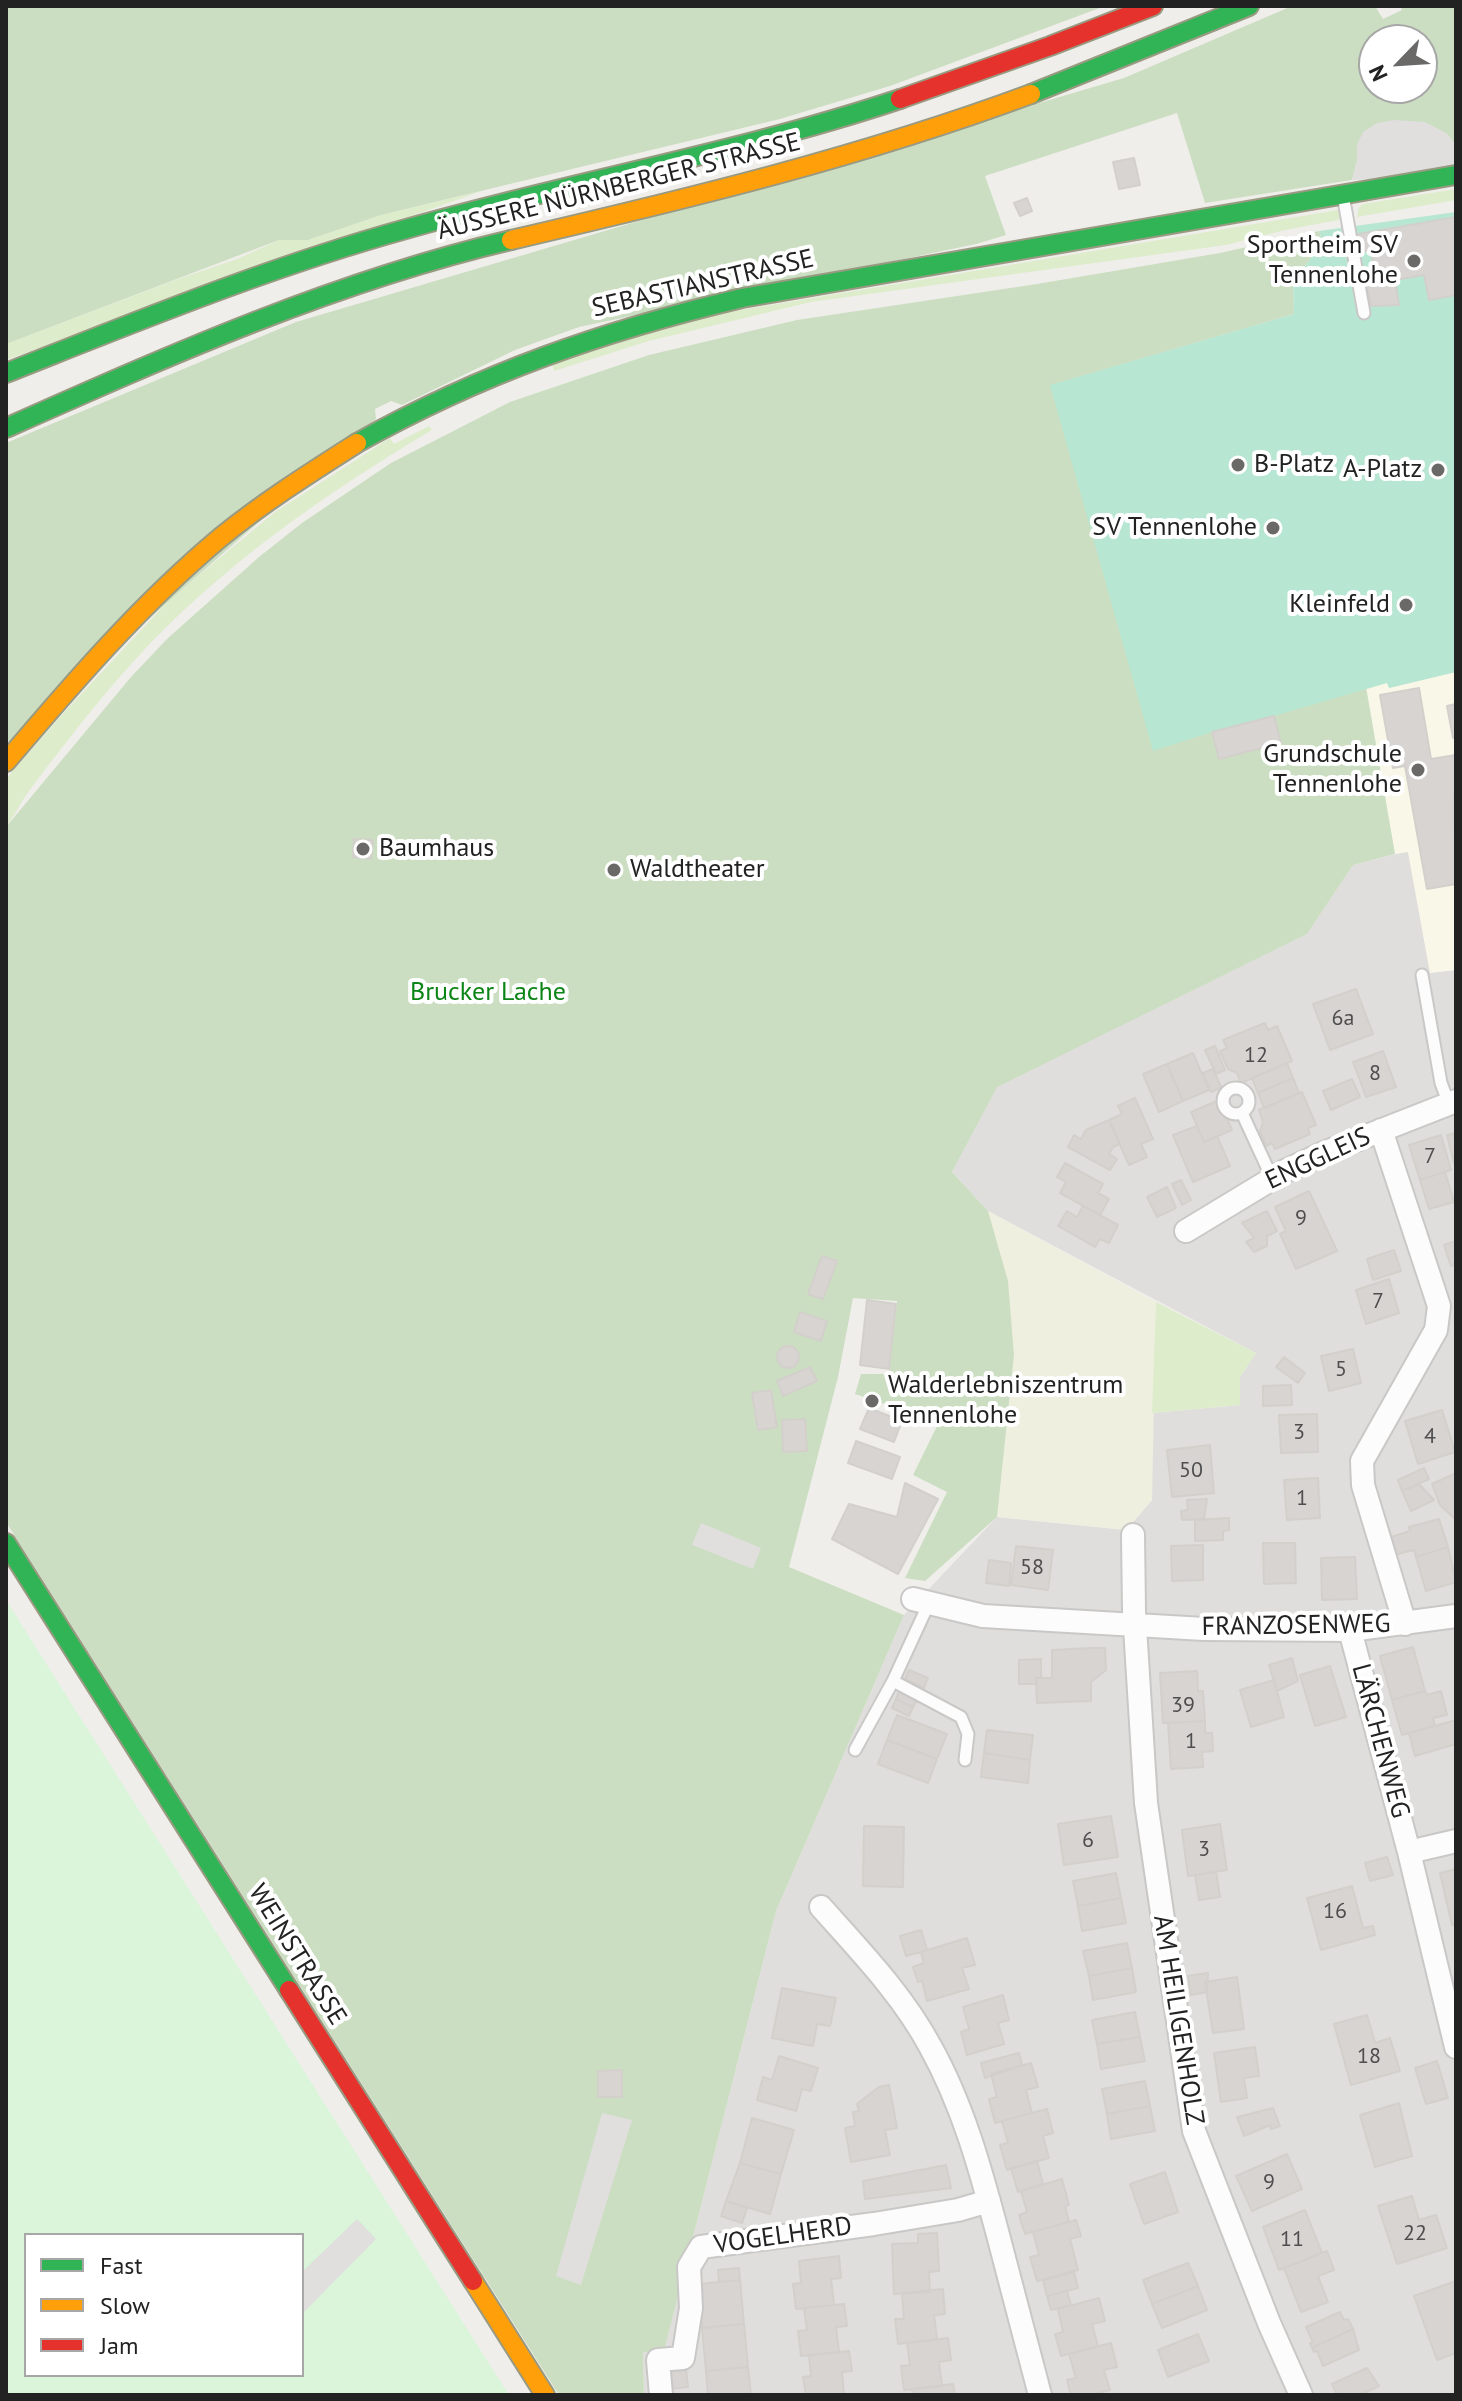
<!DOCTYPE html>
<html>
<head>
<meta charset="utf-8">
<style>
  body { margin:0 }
  #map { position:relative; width:1462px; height:2401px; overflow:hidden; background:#f0eeeb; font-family:"PT Sans",sans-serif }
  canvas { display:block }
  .frame { position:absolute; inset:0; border:8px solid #222; pointer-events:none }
  .legend { position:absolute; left:24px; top:2233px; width:280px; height:144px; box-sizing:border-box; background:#fff; border:2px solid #a7a7a7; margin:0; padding:10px 14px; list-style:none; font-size:24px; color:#222 }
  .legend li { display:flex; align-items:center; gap:16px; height:40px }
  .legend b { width:40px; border:2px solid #a7a7a7 }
  .north { position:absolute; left:1358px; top:24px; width:80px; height:80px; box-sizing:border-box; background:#fff; border:2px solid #a7a7a7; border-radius:50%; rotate:245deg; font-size:22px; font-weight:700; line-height:32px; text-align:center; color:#222 }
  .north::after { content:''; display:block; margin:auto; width:28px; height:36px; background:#6a6968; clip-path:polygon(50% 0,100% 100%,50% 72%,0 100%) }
</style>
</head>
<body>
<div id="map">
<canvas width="1462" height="2401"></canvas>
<div class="frame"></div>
<ul class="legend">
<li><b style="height:10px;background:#30b455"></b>Fast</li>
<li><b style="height:10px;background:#ff9f0a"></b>Slow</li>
<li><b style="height:10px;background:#e5322d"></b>Jam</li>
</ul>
<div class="north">N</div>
</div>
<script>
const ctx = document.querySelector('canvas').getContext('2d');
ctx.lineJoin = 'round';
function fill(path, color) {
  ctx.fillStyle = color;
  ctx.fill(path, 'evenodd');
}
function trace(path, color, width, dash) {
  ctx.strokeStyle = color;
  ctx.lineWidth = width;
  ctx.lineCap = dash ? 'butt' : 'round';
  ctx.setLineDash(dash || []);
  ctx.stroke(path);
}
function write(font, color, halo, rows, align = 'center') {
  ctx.font = font + ' "PT Sans",sans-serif';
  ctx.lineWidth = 8;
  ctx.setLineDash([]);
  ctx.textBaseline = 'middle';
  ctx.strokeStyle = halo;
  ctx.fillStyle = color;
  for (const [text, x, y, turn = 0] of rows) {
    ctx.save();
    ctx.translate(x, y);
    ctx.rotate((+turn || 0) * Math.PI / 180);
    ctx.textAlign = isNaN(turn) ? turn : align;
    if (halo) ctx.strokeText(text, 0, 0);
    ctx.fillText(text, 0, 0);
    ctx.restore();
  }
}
fill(new Path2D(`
  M1408,851l22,121 26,-2v1425h-812l-1,-44h21l112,-440 128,-296 93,-98 129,13 26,-30v-87l88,-8v-28l16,-24 -268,-142 -36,-39 45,-86 310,-152 46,-69z`), '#dfdedc');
fill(new Path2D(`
  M1456,672v298l-26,3 -22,-121 -13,2 -29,-167 21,-5 2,6z`), '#f8f7e8');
fill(new Path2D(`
  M988,1211l168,91 -4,198 -26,30 -129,-13 17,-162z`), '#efefdf');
fill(new Path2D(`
  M1456,189v11l-99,17 2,-10 4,-3z
  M482,191l-476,169v-16l172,-65 59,-20 42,-19h29l73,-25z
  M1338,210l3,8 -3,2 -53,10 -59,15 -415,57 -162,39 -95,30 -2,-8 147,-46z
  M429,426l3,4c-109,65 -214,138 -299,232 -37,41 -71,85 -104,129 -8,11 -14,24 -23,36v-48l53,-61 110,-118 106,-88 115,-74 4,6z
  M1156,1302l100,51 -16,24v28l-88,8z`), '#ddeccb');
fill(new Path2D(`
  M6,6h1099l-215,80 -110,33 -399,96 -73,25h-29l-273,104z
  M1292,6h83l8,13 19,-9 -2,-4h56v139l-10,-12 -89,12v16l-5,19 -147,23 -28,-90 -192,63 21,59 -30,9 -397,83 -64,23 -113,55 -11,-4 -16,8 1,10 -370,325v-301l290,-121 828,-244zM1374,40h48v48h-48z
  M1319,231l4,11 -30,40 1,32 -243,71 161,347 154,-45 29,167 -42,11 -46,69 -310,153 -45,85 36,39 20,70 6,74 -17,162 -72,64 -20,-3 42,-86 -34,-17 26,-53 -84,-28 6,-20h28l8,-73 -44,-3 -15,79 -49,190 115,48 -128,296 -112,440 -21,1 1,43h-85l-553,-873v-695l125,-150 36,-38 92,-82 43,-34 89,-60 119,-61 139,-47 148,-35 240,-36 183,-31z`), '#cbdec1');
fill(new Path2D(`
  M6,1600l503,795h-503zM26,2235h276v140h-276z`), '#daf5da');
fill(new Path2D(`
  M1456,212v460l-67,16 -2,-5 -113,33 7,27 -62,16 -7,-27 -59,19 -103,-366 244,-71 -1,-32 30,-40 -4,-11z`), '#b7e6d2');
fill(new Path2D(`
  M1394,120l31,2 21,11 10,12v30l-104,5 5,-19v-16l6,-13 14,-9z
  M701,1523l60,25 -8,21 -61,-24z
  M602,2113l30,7 -51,165 -25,-9z
  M357,2219l19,20 -74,75v-42z`), '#e0dfde');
const building = new Path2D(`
  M1134,158l6,27 -21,4 -6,-27z
  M1027,198l5,13 -12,5 -6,-13z
  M1456,217v78l-27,5 -5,-25 -29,5 4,25 -28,1 -7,-36 10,-1 -3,-19 -15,3 -3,-18z
  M1419,688l12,71 25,-4v37h-2l2,92 -29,5 -22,-123 -12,2 -13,-73z
  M1456,704v33l-3,1 -6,-32z
  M1274,716l7,27 -62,16 -7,-27z
  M354,839l19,1 -2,19 -18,-2z
  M1356,989l17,45 -43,16 -17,-46z
  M1265,1023l3,7 9,-4 15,35 -51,22 -4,-10 -9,-4 -8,-18 7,-3 -4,-8z
  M1215,1046l10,24 -9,4 -11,-24z
  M1383,1051l13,36 -30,10 -13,-35z
  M1193,1053l16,37 -26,11 -16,-37z
  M1287,1063l6,15 -35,15 -6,-15z
  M1167,1064l16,37 -24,11 -16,-38z
  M1213,1069l8,18 -10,5 -8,-19z
  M1293,1078l6,15 -35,15 -6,-15z
  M1352,1079l8,18 -29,13 -8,-19z
  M1302,1092l14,33 -8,3 2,6 -35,15 -3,-6 -6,3 -6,-15 3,-9 -4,-12z
  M1135,1098l18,41 -12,5 6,13 -18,8 -20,-45 13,-6 -4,-8z
  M1219,1100l13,30 -28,12 -13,-30z
  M1109,1120l11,24 -7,3 -4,7 8,5 -7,11 -42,-23 6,-12 7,4 5,-9z
  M1197,1126l7,16 13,-6 13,30 -37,16 -20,-47z
  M1456,1133v31h-2l-7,-29z
  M1441,1135l10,35 -31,10 -11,-35z
  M1065,1163l38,21 -5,9 11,6 -9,16 -40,-22 6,-11 -9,-5z
  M1445,1172l9,30 -25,7 -9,-29z
  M1181,1180l10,20 -9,5 -10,-21z
  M1167,1187l9,21 -19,9 -10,-20z
  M1309,1191l28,60 -41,18 -16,-35 6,-3 -11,-24z
  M1083,1206l35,19 -9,18 -9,-4 -5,8 -37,-21 9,-15 10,6z
  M1267,1211l10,20 -10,5v10l-13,6 -8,-10 8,-4 -12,-15z
  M1456,1241v23l-5,2 -7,-21z
  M1394,1250l7,21 -28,9 -6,-21z
  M822,1256l15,5 -14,38 -15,-5z
  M1389,1279l10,34 -33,11 -10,-34z
  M867,1300l29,4 -7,65 -29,-4z
  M800,1312l27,9 -6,20 -27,-9z
  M777 1357a11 11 0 1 1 22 0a11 11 0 1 1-22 0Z
  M1353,1349l8,34 -32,8 -8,-35z
  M1284,1357l21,16 -7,10 -22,-16z
  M810,1367l7,14 -34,15 -6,-15z
  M1291,1385l1,20 -29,1v-20z
  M771,1390l6,37 -19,3 -6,-37z
  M869,1408l33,13 -8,21 -34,-13z
  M1442,1410l13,42 -37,12 -13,-43z
  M1317,1414l1,38 -37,1 -2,-38z
  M805,1419l2,32 -24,1 -1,-32z
  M856,1441l44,16 -8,22 -44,-16z
  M1210,1445l4,48 -42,4 -5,-47z
  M1424,1468l5,11 -27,12 -4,-11z
  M1456,1473v44l-2,1 -14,-13 -8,-21z
  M1318,1478l2,40 -33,2 -3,-40z
  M905,1483l33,16 -40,75 -66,-35 17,-35 48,13z
  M1419,1484l15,16 -23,11 -9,-20z
  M1207,1499l-3,20 -22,1 -1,-9 7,-1 -1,-10z
  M1229,1518v12l-6,1v9l-28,1v-21z
  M1439,1519l9,28 -32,10 -2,-7 -20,5 -6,-17 22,-7 -1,-4z
  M1263,1543h32l1,40 -32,1z
  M1203,1545v35l-31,1 -1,-35z
  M1016,1546l37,4 -5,40 -37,-5z
  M1448,1547l8,35 -30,9 -10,-34z
  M1355,1557l2,42 -35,1 -1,-42z
  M989,1560l22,3 -2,23 -23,-3z
  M1413,1647l12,44 -33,9 -12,-44z
  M1090,1648h15l1,22 -15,12v19l-54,2 -1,-25h16v-28z
  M1292,1658l6,23 -21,10 -8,-26z
  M1041,1659v19h-5l1,6h-18v-24z
  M1330,1666l16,51 -31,9 -15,-51z
  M909,1670l19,8 -4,10 -19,-9z
  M1197,1671l1,20h5l2,30 -42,2 -3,-50z
  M1274,1680l10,37 -33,10 -11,-37z
  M900,1689l18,9 -5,9 -17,-8z
  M1425,1691l2,4 14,-4 6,24 -14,3 2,8 -33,9 -10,-35z
  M896,1699l17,8 -4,9 -17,-8z
  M897,1715l50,19 -10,25 -50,-19z
  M1456,1720v24l-41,12 -6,-23z
  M1205,1721v12h7l1,18 -11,1 1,15 -32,2 -3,-46z
  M987,1730l46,5 -3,25 -46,-7z
  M887,1740l50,19 -9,24 -50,-19z
  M984,1753l46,7 -2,23 -47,-6z
  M1111,1816l7,41 -54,8 -6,-41z
  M1220,1824l7,46 -39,6 -6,-46z
  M864,1826l40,1 -1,60 -40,-1z
  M1387,1857l6,18 -23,6 -5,-18z
  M1456,1869v55l-4,1 -12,-52z
  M1216,1872l4,25 -21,3 -4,-25z
  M1116,1873l5,25 -43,8 -5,-25z
  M1352,1886l11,42 10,-2 2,9 -54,15 -14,-52z
  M1121,1898l5,25 -44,8 -4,-25z
  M921,1930l6,20 -21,6 -6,-20z
  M967,1938l8,27 -13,3 7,21 -42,12 -5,-20 -4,1 -5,-15 11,-4 -3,-11z
  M1127,1943l5,25 -43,8 -6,-25z
  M1132,1968l4,24 -43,8 -4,-24z
  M1208,1973l-1,19 -16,3 -3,-19z
  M1237,1977l7,52 -31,4 -8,-51z
  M782,1988l54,10 -6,28 -13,-2 -4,22 -41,-8z
  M1003,1995l6,25 -11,3 6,21 -37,11 -6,-23 8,-3 -6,-22z
  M1135,2012l5,25 -43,7 -5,-24z
  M1367,2015l8,28 15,-5 10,33 -49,14 -17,-61z
  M1140,2037l5,24 -44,8 -4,-25z
  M1255,2047l4,29 -15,2 3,20 -26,4 -7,-49z
  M1019,2053l3,12 -37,13 -4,-15z
  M779,2056l39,12 -7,23 -9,-2 -6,22 -39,-11 6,-23 9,3z
  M1437,2061l11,37 -22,6 -11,-36z
  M1031,2063l7,24 -12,3 6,23 -37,10 -6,-24 8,-2 -6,-23z
  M622,2070v27h-24v-26z
  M1145,2081l5,25 -43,8 -5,-25z
  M889,2085l8,43 -12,2 5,25 -39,7 -6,-34 10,-2 -2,-14 6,-1 -2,-7 22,-17z
  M1399,2103l13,53 -37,11 -15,-52z
  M1150,2106l5,25 -44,8 -4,-25z
  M1273,2108l7,18 -9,3 -1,-4 -26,11 -7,-19z
  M1047,2109l6,24 -10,3 6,22 -42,12 -7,-25 8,-2 -6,-22z
  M752,2118l42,12 -13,44 -41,-11z
  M1287,2154l15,35 -50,22 -16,-35z
  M1037,2161l6,23 -25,8 -7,-24z
  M740,2163l41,11 -11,40 -44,-13z
  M946,2165l5,23 -86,11 -2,-18z
  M1165,2172l13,40 -34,12 -14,-40z
  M1062,2179l7,26 -4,1 4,16 -44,12 -6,-19 8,-3 -6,-21z
  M1412,2196l7,24 17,-5 11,33 -50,16 -19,-58z
  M726,2201l21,7 -5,15 -21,-7z
  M1305,2210l17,43 -43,17 -16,-43z
  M1076,2220l5,16 -11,3 8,31 -41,11 -7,-24 9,-2 -6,-23z
  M937,2233l2,38 -10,1 1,20 -36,2 -2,-50 26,-1v-9z
  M1327,2251l7,19 -16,6 10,26 -27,10 -17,-44z
  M839,2256l2,22 -10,1 3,26 -38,4 -3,-25 8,-1 -2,-22z
  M1188,2263l10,23 -46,18 -9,-24z
  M739,2268l1,12 -21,2 -1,-12z
  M1074,2272l4,16 -31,8 -4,-16z
  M740,2280l4,44 -42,4 -4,-44z
  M1456,2281v72l-19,7 -23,-64z
  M1198,2286l9,24 -45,18 -10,-24z
  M943,2289l2,25 -11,1 3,24 -39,5 -3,-25h9l-2,-26z
  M1067,2291l4,14 -20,5 -4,-14z
  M1099,2298l6,23 -13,3 6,22 -37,10 -6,-22 8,-2 -5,-23z
  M844,2304l3,22 -11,1 3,25 -38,4 -3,-25 9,-1 -3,-22z
  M1340,2312l4,8 4,-1 5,10 -41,19 -2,-5 3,-1 -7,-15z
  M744,2324l4,43 -42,4 -4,-43z
  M1353,2329l6,21 -36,16 -6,-15 -3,1 -2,-4z
  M1198,2334l11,27 -41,16 -10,-27z
  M948,2338l3,22 -12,2 3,24 -38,4 -3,-24 9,-1 -3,-22z
  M1111,2343l6,24 -13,3 6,20 -19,5h-20l-4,-15 9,-2 -7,-24z
  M849,2351l3,20 -10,1 2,23h-38l-3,-18 8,-1 -2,-21z
  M748,2367l3,28h-43l-2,-24z
  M686,2368l2,19 -18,2 -2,-19z
  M1367,2368l12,18 -19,9h-23l-5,-11z
  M953,2384l2,11h-42l-1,-6z`);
fill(building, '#d7d4d2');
trace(building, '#d3d0cc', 2);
const lane = new Path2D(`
  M1343,195l21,118
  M1422,975l19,108 8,21
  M1223 1101a13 13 0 1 1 26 0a13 13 0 1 1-26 0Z
  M1242,1113l30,65
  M893,1681l68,36 7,17 -3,26
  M855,1750l38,-69 36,-78`);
const street = new Path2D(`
  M1381,1130l58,176 -3,24 -74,131 1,24 42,139
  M1186,1231l99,-60 41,-19 130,-51
  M1133,1535l1,76 12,192 48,328 75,192 32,72
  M913,1599l70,17 221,13 146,1 106,-14
  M1350,1630l59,222 47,195
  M1409,1852l47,-11
  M821,1907c39,44 81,87 109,139 33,59 51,125 68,189 14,54 28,107 42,160
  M661,2395l-3,-35 25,-2 8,-50 -2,-41 12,-20 173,-23 84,-14 31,-9`);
const fast = new Path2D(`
  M1031,94l218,-88
  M6,373c132,-52 263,-106 400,-144 164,-47 332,-76 494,-130
  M6,428c164,-73 330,-147 505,-188
  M357,443c125,-70 246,-112 385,-145l714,-123
  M6,1543l283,447`);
const slow = new Path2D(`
  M511,240c176,-41 350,-83 520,-146
  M6,762c67,-79 135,-158 215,-225 43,-35 89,-64 136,-94
  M473,2281l72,114`);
const jam = new Path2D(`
  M900,99l150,-53 103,-40
  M289,1990l184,291`);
trace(lane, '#c9c8c7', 15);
trace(street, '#c9c8c7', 26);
trace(fast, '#999a82', 22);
trace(slow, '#999a82', 22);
trace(jam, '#999a82', 22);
trace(lane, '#fdfcfc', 11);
trace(street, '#fdfcfc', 22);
trace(fast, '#30b455', 18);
trace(slow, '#ff9f0a', 18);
trace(jam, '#e5322d', 18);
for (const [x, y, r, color] of [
  [1414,261,8,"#6a6968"],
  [1238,465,8,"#6a6968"],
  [1438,470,8,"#6a6968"],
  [1273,528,8,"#6a6968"],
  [1406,605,8,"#6a6968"],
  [1418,770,8,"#6a6968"],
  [363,849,8,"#6a6968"],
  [614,870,8,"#6a6968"],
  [872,1401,8,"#6a6968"]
]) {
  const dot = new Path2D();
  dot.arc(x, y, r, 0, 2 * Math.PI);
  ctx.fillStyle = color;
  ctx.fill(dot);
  trace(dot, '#fff', 3);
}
write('22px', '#4f4e4e', null, [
  ["6a",1343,1019],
  ["12",1256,1056],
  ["8",1375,1074],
  ["7",1430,1157],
  ["9",1301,1219],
  ["7",1378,1302],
  ["5",1341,1370],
  ["3",1299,1433],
  ["4",1430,1437],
  ["50",1191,1471],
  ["1",1302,1499],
  ["58",1032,1568],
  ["39",1183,1706],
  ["1",1191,1742],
  ["6",1088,1841],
  ["3",1204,1850],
  ["16",1335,1912],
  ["18",1369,2057],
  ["9",1269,2183],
  ["22",1415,2234],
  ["11",1292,2240]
]);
write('26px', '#222', '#fff', [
  ["ÄUSSERE NÜRNBERGER STRASSE",619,187,-14],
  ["SEBASTIANSTRASSE",703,284,-13],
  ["ENGGLEIS",1318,1159,-25],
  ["FRANZOSENWEG",1296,1626,-1],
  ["LÄRCHENWEG",1380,1741,75],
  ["WEINSTRASSE",297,1955,58],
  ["AM HEILIGENHOLZ",1178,2020,81],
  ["VOGELHERD",783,2236,-8]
]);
write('26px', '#222', '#fff', [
  ["Sportheim SV",1398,246],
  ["Tennenlohe",1398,276],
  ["B-Platz",1254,465,"left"],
  ["A-Platz",1422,470],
  ["SV Tennenlohe",1257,528],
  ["Kleinfeld",1390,605],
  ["Grundschule",1402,755],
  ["Tennenlohe",1402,785],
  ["Baumhaus",379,849,"left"],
  ["Waldtheater",630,870,"left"],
  ["Walderlebniszentrum",888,1386,"left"],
  ["Tennenlohe",888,1416,"left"]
], 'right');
write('26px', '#0c8416', '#fff', [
  ["Brucker Lache",488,993]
]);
</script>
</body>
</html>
